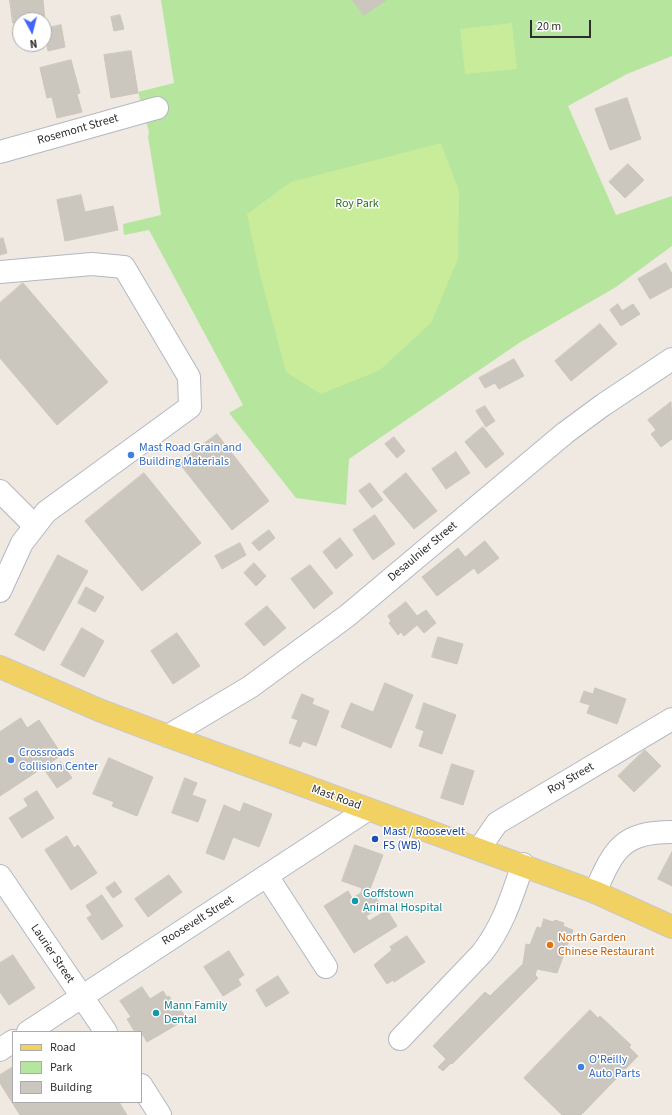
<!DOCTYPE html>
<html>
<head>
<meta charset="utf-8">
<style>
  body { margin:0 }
  #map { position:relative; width:672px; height:1115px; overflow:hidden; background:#efe9e1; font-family:"Source Sans 3",sans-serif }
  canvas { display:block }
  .legend { position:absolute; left:12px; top:1031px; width:130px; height:72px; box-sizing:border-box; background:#fff; border:1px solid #ababab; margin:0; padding:5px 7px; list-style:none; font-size:12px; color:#2e2e2e }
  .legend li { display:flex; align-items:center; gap:8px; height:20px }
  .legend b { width:20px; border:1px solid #ababab }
  .north { position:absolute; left:12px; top:12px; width:40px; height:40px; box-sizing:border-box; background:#fff; border:1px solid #ababab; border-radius:50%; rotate:173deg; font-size:11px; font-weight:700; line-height:16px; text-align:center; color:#2e2e2e }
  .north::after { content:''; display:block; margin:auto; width:14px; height:18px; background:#4264fb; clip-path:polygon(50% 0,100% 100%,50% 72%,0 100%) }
  .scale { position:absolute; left:530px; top:20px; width:61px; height:18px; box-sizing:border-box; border:2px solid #2e2e2e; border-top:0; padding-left:5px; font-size:12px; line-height:14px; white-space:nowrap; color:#2e2e2e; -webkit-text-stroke:3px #fff; paint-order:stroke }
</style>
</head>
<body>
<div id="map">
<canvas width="672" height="1115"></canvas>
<ul class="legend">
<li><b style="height:5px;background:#f2d163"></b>Road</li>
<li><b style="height:11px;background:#b6e59e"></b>Park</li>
<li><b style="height:11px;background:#cbc7bf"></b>Building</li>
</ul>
<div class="north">N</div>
<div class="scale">20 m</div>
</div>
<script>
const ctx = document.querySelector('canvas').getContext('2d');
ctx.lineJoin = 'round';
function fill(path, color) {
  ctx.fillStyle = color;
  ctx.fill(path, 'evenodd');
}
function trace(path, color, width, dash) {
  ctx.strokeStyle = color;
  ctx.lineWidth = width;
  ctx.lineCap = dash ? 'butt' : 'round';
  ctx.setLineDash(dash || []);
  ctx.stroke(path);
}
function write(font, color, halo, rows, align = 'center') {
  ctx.font = font + ' "Source Sans 3",sans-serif';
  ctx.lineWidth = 3;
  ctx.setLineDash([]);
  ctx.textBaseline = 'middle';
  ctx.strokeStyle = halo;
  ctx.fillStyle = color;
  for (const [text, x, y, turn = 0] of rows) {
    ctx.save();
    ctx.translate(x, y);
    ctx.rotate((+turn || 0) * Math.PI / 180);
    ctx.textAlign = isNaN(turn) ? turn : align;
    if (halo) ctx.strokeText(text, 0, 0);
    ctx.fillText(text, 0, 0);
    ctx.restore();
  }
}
fill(new Path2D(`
  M161,0h511v56l-45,18 -59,32 48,109 56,-19v50l-56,41 -97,56 -170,116 -3,46 -50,-7 -67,-85 14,-8 -94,-175 -25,5 -1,-11 38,-9 -13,-78 1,-5 -11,-40 36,-9z`), '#b6e59e');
fill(new Path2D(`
  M512,23l5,46 -52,5 -5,-45z
  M441,143l18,48 -1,68 -27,64 -51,47 -59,24 -35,-22 -27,-101 -12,-57 44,-32z`), '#c9ec9a');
const building = new Path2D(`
  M10,0h33l2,20h-25v3h-7z
  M353,0h33l-22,15z
  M120,15l4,14 -10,2 -3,-14z
  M61,25l4,22 -17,4 -4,-22z
  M131,51l7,42 -27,5 -7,-43z
  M71,60l9,33 -3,1 5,18 -25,6 -5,-21 -5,1 -7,-30z
  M627,98l14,41 -31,11 -15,-41z
  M628,164l16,16 -19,18 -16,-16z
  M81,195l4,17 28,-6 5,24 -53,11 -8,-41z
  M3,238l4,15 -7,2v-16z
  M666,263l6,11v13l-22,12 -12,-20z
  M23,283l85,99 -51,43 -57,-67v-55z
  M618,304l4,7 11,-7 7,10 -19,12 -11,-16z
  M600,324l17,20 -46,37 -16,-20z
  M514,359l10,17 -25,13 -4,-6 -10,5 -6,-10z
  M671,402l1,37 -11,8 -10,-13 5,-4 -8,-10z
  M485,406l10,15 -9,6 -10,-16z
  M483,427l21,27 -18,14 -21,-26z
  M217,434l52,67 -37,29 -53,-67z
  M394,437l11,14 -8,7 -12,-14z
  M456,452l14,21 -24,16 -14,-20z
  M144,473l57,70 -59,48 -57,-70z
  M406,473l31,38 -23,18 -31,-37z
  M370,483l13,17 -11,8 -13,-17z
  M375,515l20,29 -22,16 -20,-30z
  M269,530l6,8 -16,13 -7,-8z
  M340,538l13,17 -17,14 -13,-17z
  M485,541l14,17 -21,16 -4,-6 -37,28 -15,-19 36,-29 7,9z
  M240,543l6,12 -24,14 -7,-13z
  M58,555l30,16 -44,80 -29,-16z
  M254,563l12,13 -10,10 -12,-13z
  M310,565l23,28 -19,16 -23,-30z
  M86,587l18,10 -9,15 -17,-9z
  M406,602l11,14 9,-6 10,13 -12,10 -7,-8 -13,11 -3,-4 -3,3 -9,-12 2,-2 -3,-5z
  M267,606l19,22 -22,18 -19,-22z
  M82,628l22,13 -20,36 -23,-12z
  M177,633l23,33 -27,18 -22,-33z
  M438,637l25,7 -6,20 -25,-7z
  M385,683l28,12 -22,53 -50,-21 10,-24 22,9z
  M595,688l31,11 -9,25 -30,-11 3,-8 -10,-3 4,-11 9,3z
  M302,694l12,5 -2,5 17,7 -13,35 -13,-5 -3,6 -11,-4 9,-23 -6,-2z
  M424,703l32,12 -14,39 -23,-8 5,-15 -8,-3z
  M21,718l6,10 12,-8 23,35 -62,41v-64z
  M645,750l16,16 -27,26 -16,-16z
  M109,758l44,19 -16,39 -25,-10 2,-4 -21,-8z
  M61,762l11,16 -15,10 -11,-16z
  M452,764l22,7 -11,34 -22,-7z
  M185,778l12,5 -5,12 14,5 -8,22 -26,-9z
  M37,791l17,27 -32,20 -13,-20 19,-12 -4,-7z
  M244,803l28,11 -13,33 -26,-10 -9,23 -18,-7 18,-48 16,7z
  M67,836l7,12 4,-3 19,28 -26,17 -26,-40z
  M355,845l28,10 -13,34 10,15 -5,3 2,2 -11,7 3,5 18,-11 10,16 -43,27 -30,-47 24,-15 4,7 9,-5 1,-5 -20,-7z
  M672,852v34l-14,-7z
  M169,875l13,17 -34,25 -13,-18z
  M115,882l7,10 -9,6 -7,-10z
  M102,895l21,31 -21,14 -15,-22 5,-3 -6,-9z
  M544,919l9,3 2,-2 9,3 -1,3 10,4 -16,43 -20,-4 -2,6 3,3 -86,86 -1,-1 -8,8 -5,-4 8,-8 -13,-13 52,-54 5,4 33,-32 3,-20 4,1 7,-18 4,1z
  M407,936l18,26 -31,20 -1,-2 -6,4 -13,-19 18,-15 -2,-3z
  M229,951l15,24 -6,4 3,6 -18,11 -19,-29z
  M13,955l22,33 -26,17 -9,-13v-29z
  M278,976l11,17 -23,14 -10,-17z
  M142,987l8,12 13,-8 4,6 2,-1 4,6 -3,1 4,7h7l4,6 -2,5 -36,21 -6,-10h-6l-8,-13 4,-2 -11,-16z
  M590,1010l8,8 2,-2 31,29 -2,2 9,9 -57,59h-19l-38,-37z
  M13,1067v35h106l8,13h-107l-20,-32v-8z`);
fill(building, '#cbc7bf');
trace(building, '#cbc5ba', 1);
const minor = new Path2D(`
  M0,152l157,-44
  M0,272l92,-8 32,3 65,110 1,30 -144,105 -24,31 -22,48
  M0,491l35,35
  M168,736l82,-49 97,-71 218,-183 38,-28 69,-46
  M479,849l18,-26 175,-104
  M0,876l106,156
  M267,876l59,91
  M595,892c19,-43 27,-60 77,-60
  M28,1032l339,-222
  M400,1039l82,-86c21,-27 30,-57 41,-89
  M0,1050l13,-9
  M141,1085l19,30`);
const major = new Path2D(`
  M0,667l99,43 69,26 427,156 77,35`);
trace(minor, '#b4b7c1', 24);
trace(major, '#c9c9c9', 24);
trace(minor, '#fff', 22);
trace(major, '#f2d163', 22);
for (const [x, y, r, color] of [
  [131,455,4,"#3f7fe0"],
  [11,760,4,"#3f7fe0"],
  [375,839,4,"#1a4fb4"],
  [355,901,4,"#0f9aa8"],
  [550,945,4,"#e8710a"],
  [156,1013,4,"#0f9aa8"],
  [581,1067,4,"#3f7fe0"]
]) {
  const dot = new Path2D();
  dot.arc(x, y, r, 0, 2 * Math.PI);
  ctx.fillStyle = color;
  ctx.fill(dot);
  trace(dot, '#fff', 1.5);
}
write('12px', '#2e2e2e', '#fff', [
  ["Rosemont Street",78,130,-16],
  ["Desaulnier Street",423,552,-40],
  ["Roy Street",571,779,-30],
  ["Mast Road",336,798,20],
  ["Roosevelt Street",198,921,-32],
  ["Laurier Street",52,954,56]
]);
write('12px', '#2c6e1b', '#fff', [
  ["Roy Park",357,204]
]);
write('12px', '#366cbe', '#fff', [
  ["Mast Road Grain and",139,448],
  ["Building Materials",139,462],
  ["Crossroads",19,753],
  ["Collision Center",19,767],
  ["O'Reilly",589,1060],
  ["Auto Parts",589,1074]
], 'left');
write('12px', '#164399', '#fff', [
  ["Mast / Roosevelt",383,832],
  ["FS (WB)",383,846]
], 'left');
write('12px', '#0d838f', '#fff', [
  ["Goffstown",363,894],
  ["Animal Hospital",363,908],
  ["Mann Family",164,1006],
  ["Dental",164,1020]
], 'left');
write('12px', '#c56008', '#fff', [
  ["North Garden",558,938],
  ["Chinese Restaurant",558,952]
], 'left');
</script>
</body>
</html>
